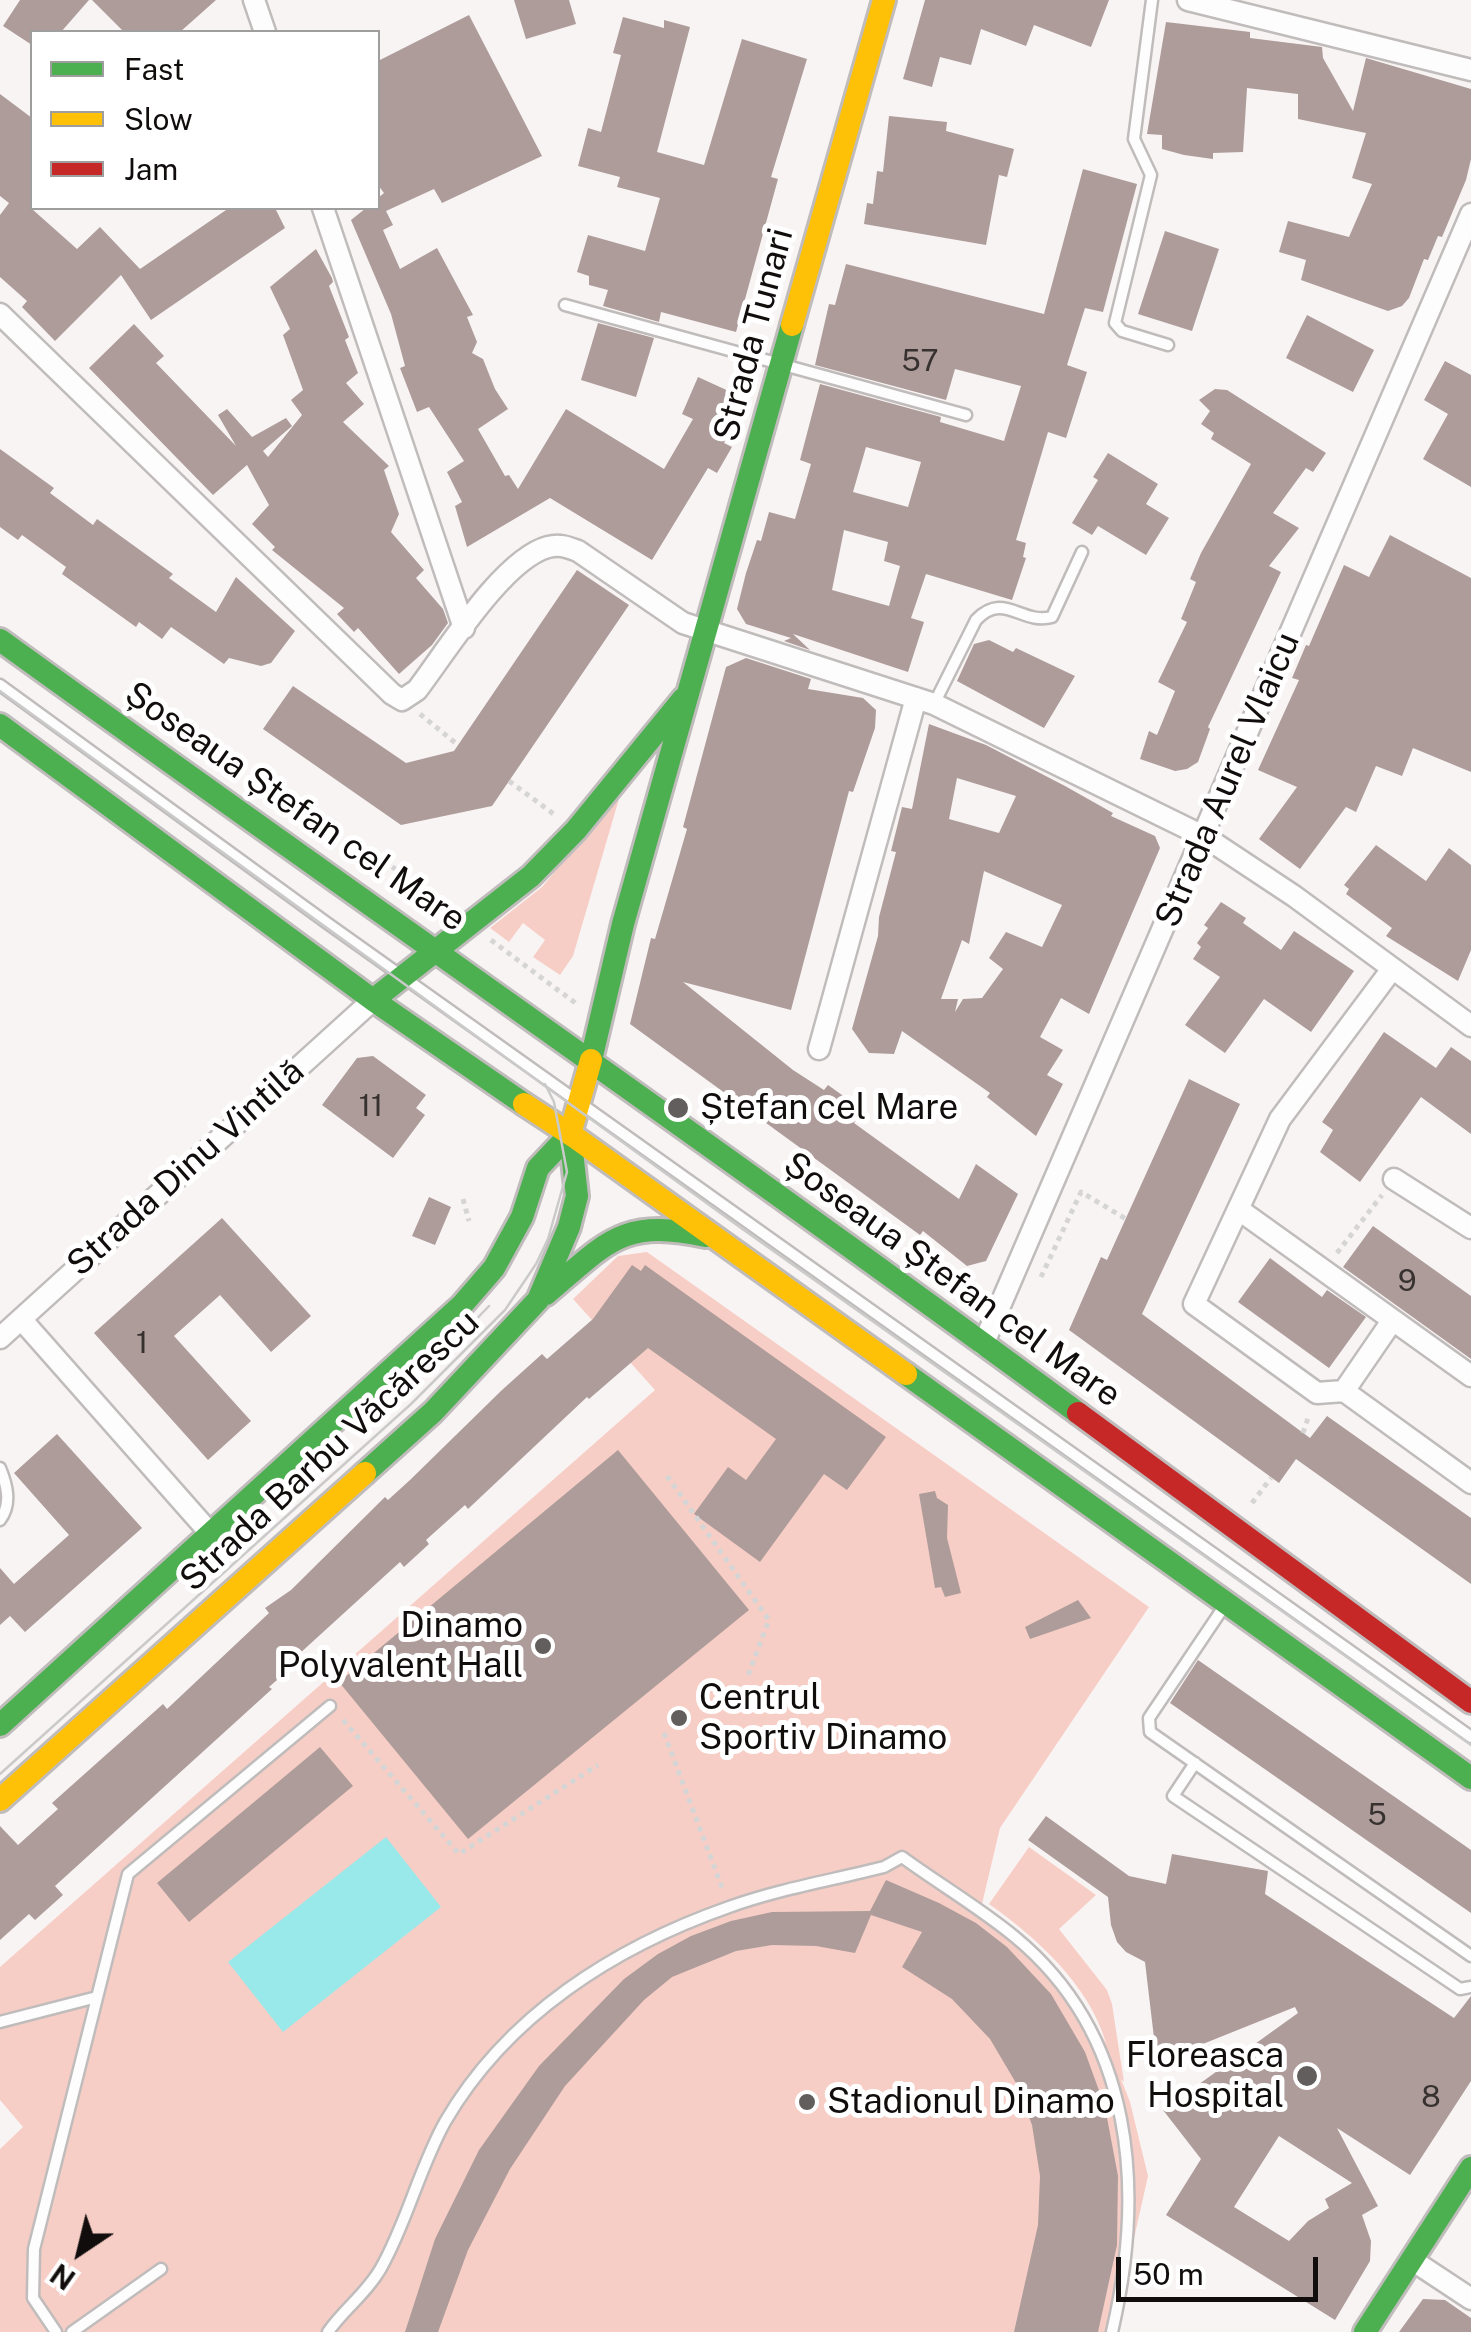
<!DOCTYPE html>
<html>
<head>
<meta charset="utf-8">
<style>
  body { margin:0 }
  #map { position:relative; width:1471px; height:2332px; overflow:hidden; background:#f9f4f4; font-family:"Public Sans",sans-serif }
  canvas { display:block }
  .legend { position:absolute; left:30px; top:30px; width:350px; height:180px; box-sizing:border-box; background:#fff; border:2px solid #9f9e9e; margin:0; padding:12px 18px; list-style:none; font-size:30px; color:#100d0c }
  .legend li { display:flex; align-items:center; gap:20px; height:50px }
  .legend b { width:50px; border:2px solid #9f9e9e }
  .north { position:absolute; left:30px; top:2202px; width:100px; height:100px; -webkit-text-stroke:8px #fff; paint-order:stroke; rotate:215deg; font-size:28px; font-weight:700; line-height:40px; text-align:center; color:#100d0c }
  .north::after { content:''; display:block; margin:auto; width:35px; height:45px; background:#100d0c; clip-path:polygon(50% 0,100% 100%,50% 72%,0 100%) }
  .scale { position:absolute; left:1116px; top:2257px; width:202px; height:45px; box-sizing:border-box; border:5px solid #100d0c; border-top:0; padding-left:12px; font-size:30px; line-height:35px; white-space:nowrap; color:#100d0c; -webkit-text-stroke:8px #fff; paint-order:stroke }
</style>
</head>
<body>
<div id="map">
<canvas width="1471" height="2332"></canvas>
<ul class="legend">
<li><b style="height:12px;background:#4caf50"></b>Fast</li>
<li><b style="height:12px;background:#ffc107"></b>Slow</li>
<li><b style="height:12px;background:#c62828"></b>Jam</li>
</ul>
<div class="north">N</div>
<div class="scale">50 m</div>
</div>
<script>
const ctx = document.querySelector('canvas').getContext('2d');
ctx.lineJoin = 'round';
function fill(path, color) {
  ctx.fillStyle = color;
  ctx.fill(path, 'evenodd');
}
function trace(path, color, width, dash) {
  ctx.strokeStyle = color;
  ctx.lineWidth = width;
  ctx.lineCap = dash ? 'butt' : 'round';
  ctx.setLineDash(dash || []);
  ctx.stroke(path);
}
function write(font, color, halo, rows, align = 'center') {
  ctx.font = font + ' "Public Sans",sans-serif';
  ctx.lineWidth = 10;
  ctx.setLineDash([]);
  ctx.textBaseline = 'middle';
  ctx.strokeStyle = halo;
  ctx.fillStyle = color;
  for (const [text, x, y, turn = 0] of rows) {
    ctx.save();
    ctx.translate(x, y);
    ctx.rotate((+turn || 0) * Math.PI / 180);
    ctx.textAlign = isNaN(turn) ? turn : align;
    if (halo) ctx.strokeText(text, 0, 0);
    ctx.fillText(text, 0, 0);
    ctx.restore();
  }
}
fill(new Path2D(`
  M621,792l-48,164 -13,19 -27,-18 12,-17 -22,-17 -14,19 -19,-14 52,-41z
  M647,1252l502,355 -149,221 -18,76c51,40 91,84 124,139 -17,-58 -69,-105 -117,-139l40,-57 67,48 -37,34 48,61 5,14 12,78 -3,-3 9,23 18,74 -35,156h-1113v-183l23,-22 -23,-27v-133l655,-577 -82,-91 45,-43z`), '#f7cec6');
fill(new Path2D(`
  M386,1837l55,70 -158,125 -55,-70z`), '#99e9eb');
fill(new Path2D(`
  M20,0h69l-28,32h-29v13l-29,-19z
  M92,0h124l-36,32h-56z
  M514,0h55l7,24 -50,15z
  M925,0h184l-18,47 -57,-22 -8,21 -45,-17 -10,36 -31,-8 -8,30 -29,-8z
  M469,15l73,141 -100,47 -8,-14 -48,22 7,14 -10,5 17,39 37,-21 36,67 -6,2 10,25 -5,11 11,6 12,30 13,20 -30,20 27,47 4,-1 9,14 48,-80 98,60 29,-50 -11,-5 16,-37 46,21 -20,45 8,4 -15,26 -9,-5 -56,92 -102,-62 -83,49 -12,-41 7,-4 -15,-30 17,-11 -35,-54 -12,5 -17,-44 5,-2 -14,-52 -40,-94 15,-12h12v-10l6,-5 -6,-8v-124z
  M623,17l41,11v-8l26,7 -33,125 47,13 38,-126 65,20 -36,118 7,2 -42,153 -75,-20 -2,10 -56,-16 5,-16 -19,-5v-9l-12,-4 11,-37 57,16 15,-53 -43,-11 3,-10 -42,-11 10,-38 13,4 20,-77 -8,-2z
  M1166,22l84,10v6l72,9 1,11 30,53 13,-53 105,31v70l-5,21 -24,57 -4,-1 -10,24 -4,-1 -15,39 -7,8 -14,5 -87,-31 5,-20 -27,-8 9,-31 61,16 23,-53 -20,-6 14,-45 -68,-14v-25l-51,-6 -4,64 -30,1v6l-29,-4 -22,-6v-14l-15,-1z
  M0,94l32,24v91l45,40 23,-22 40,42 89,-61h46l10,20 -134,92 -30,-45 -66,66 -33,-34 5,-6 -27,-24v-62l9,-12 -9,-7z
  M889,116l58,6 -1,9 68,18 -7,28 -8,-2 -13,70 -122,-21 3,-21 6,1 4,-33 6,1z
  M1083,169l54,15 -34,128 -18,-4 -18,57 20,7 -21,66 -18,-6 -32,108 10,3 -3,14 3,1 -14,42 -86,-26 -15,44 13,4 -16,50 -115,-38 17,16 -26,-9 7,-3 -45,-14 -9,-15 9,-36 11,-33 4,1 8,-29 26,7 16,-55 -11,-4 20,-76 121,33 -1,5 64,19 17,-55 -66,-17 -9,31 -131,-35 14,-61 6,1 11,-41 198,50zM866,447l55,15 -13,45 -55,-15zM844,530l44,12 -4,19 16,5 -11,40 -57,-16z
  M1165,231l54,18 -27,82 -54,-17z
  M316,249l16,29 1,4 -4,4 20,51 -4,3 13,33 -12,10 18,21 -21,18 46,44 -5,4 15,44 -8,18 33,38 -8,8 27,31 5,14 -16,22 -33,29 -41,-46 -4,4 -17,-18 7,-6 -72,-58 3,-3 -23,-23 17,-19 -22,-40 -34,30 -124,-127 45,-44 30,32 -8,7 80,83 -18,-31 9,-6 25,28 34,-19 6,8 -29,25 5,6 34,-42 -11,-15 12,-10 -20,-55 7,-6 -20,-42z
  M1307,315l67,35 -21,42 -67,-34z
  M598,323l56,15 -18,59 -55,-17z
  M1445,361l26,14v112l-48,-28 25,-45 -24,-14z
  M1215,389l12,1 99,63 -13,19 -7,-4 -33,45 26,15 -30,38 12,6 -73,155 2,2 -12,33 -11,7 -12,2 -35,-12 9,-28 8,4 18,-44 -17,-9 29,-60 -6,-3 15,-37 -6,-3 11,-26 50,-89 -40,-25 3,-6 -13,-9 9,-13 -11,-11z
  M0,449l54,39 -4,5 43,32 4,-6 76,55 -4,4 47,34 20,-35 59,54 -24,32 -10,3 -32,-8 -5,6 -53,-37 -9,12 -23,-17 -3,5 -74,-53 4,-7 -44,-32 -4,5 -18,-13z
  M1108,453l50,31 -12,20 23,14 -23,37 -48,-29 -6,9 -20,-12 26,-43 -5,-3z
  M1390,535l81,43v194l-58,-24 -11,28 -26,-10 -20,46 -10,-5 -46,62 -41,-30 38,-52 -39,-17 41,-90 -7,-2 14,-33 3,1 35,-81 25,12z
  M577,570l52,35 -137,201 -91,19 -138,-96 30,-43 113,77 48,-12z
  M989,640l24,12 3,-4 59,28 -31,52 -87,-47 17,-37z
  M746,658l65,21 -3,10 55,9 13,12 -1,18 -22,64 -4,-1 -58,219 -108,-28 110,88 31,20 4,-5 35,25 -9,13 105,76 17,-35 42,30 -32,67 -19,5 -44,-35 -3,4 -290,-211 21,-86 4,1 32,-110 -4,-2 43,-160z
  M929,724l57,21 79,41 48,27 -2,3 44,20 5,12 -71,166 -28,-16 -21,39 23,13 -16,25 16,9 -27,52 -49,-39 3,-4 -88,-62 -8,23 -25,-1 -17,-24 26,-93 1,-19 17,-65 -5,-1 11,-44 10,2zM957,778l59,18 -17,37 -50,-14zM984,871l78,34 -20,42 -36,-15 -17,26 14,11 -21,29 -19,1 -8,13 3,-13h-17l21,-59 7,4z
  M1376,845l50,36 23,-33 22,17v85l-13,31 -72,-45 6,-8 -46,-34 3,-5 -5,-4z
  M1221,902l25,16 -3,5 38,27 13,-19 60,40 -43,61 -47,-33 -39,54 -40,-28 35,-48 -27,-18 8,-12 -4,-4 11,-15 -4,-3z
  M1384,1032l52,36 15,-21 20,14v73l-50,-37 -61,85 -40,-30 13,-22 -11,-8z
  M373,1056l53,39 -10,13 9,7 -32,43 -71,-53 35,-47z
  M1189,1079l51,25 -98,210 168,124 17,-22 144,102v66l-175,-125 -17,24 -210,-153 32,-73 6,3z
  M429,1197l22,10 -16,38 -23,-9z
  M222,1218l89,98 -40,36 -51,-57 -46,41 77,85 -43,39 -114,-127z
  M1373,1226l98,70v63l-128,-92z
  M1270,1258l52,39 5,-7 39,27 -37,51 -91,-66z
  M632,1265l9,6 4,-6 241,172 -39,53 -23,-16 -64,88 -66,-48 34,-47 18,13 30,-41 -128,-91 -59,51 -2,-2 -119,112 -3,-4 -39,35 3,4 -25,23 -4,-5 -102,93 3,4 -32,28 3,2 -217,197 8,9 -28,25 -6,-6 -29,26v-114l18,19 40,-36 -6,-6 111,-99 4,5 102,-96 -4,-5 26,-18 94,-93 3,3 22,-20 92,-90 40,-36 5,5 46,-40z
  M57,1434l85,94 -117,104 -15,-16 -10,9v-57l14,16 55,-49 -55,-62z
  M618,1450l131,160 -281,229 -129,-157z
  M935,1491l2,7 11,7 -1,33 14,55 -16,4 -4,-10 -6,1 -16,-94z
  M1078,1600l13,18 -61,21 -5,-12z
  M1198,1660l273,190v63l-301,-210z
  M320,1747l33,39 -164,136 -32,-39z
  M1046,1816l83,60 37,8 6,-30 96,17 -3,23 189,124 17,-22v85l-61,94 -73,-47 41,78 -16,9 9,26 -1,20 -35,59 -169,-105 35,-56 -38,-49 135,-97 -3,-6 -132,53 -9,-22 -9,-76 -19,-10 -9,-10 -6,-17 -3,-28 -80,-57zM1279,2136l73,47 -27,16 4,9 -21,13 -19,20 -55,-34z
  M886,1880l53,23 37,20 31,24 44,47 34,58 20,55 13,69 -1,69 -19,87h-84l24,-107 2,-49 -8,-51 -16,-42 -26,-44 -38,-40 -50,-32 20,-35 -51,-17 -16,38 -39,-7 -44,-1 -36,6 -64,26 -28,23 -79,86 -55,83 -42,81 -30,82h-33l30,-93 44,-89 60,-84 85,-87 34,-25 33,-18 40,-15 41,-9 98,-1z
  M1423,2299l22,1 26,18v14h-72z`), '#ad9c9a');
const lane = new Path2D(`
  M1152,0l-18,139 17,36 -36,148 7,8 46,14
  M565,305l401,110
  M0,685l327,238 1144,814
  M934,704l42,-84c28,-29 45,5 76,-3l30,-65
  M0,1468c7,17 12,36 0,52
  M1223,1608l-74,110 1,14 321,224
  M1195,1763l-22,33 287,193 11,-2
  M0,2022l97,-25
  M56,2332l-23,-34 1,-49 94,-375 202,-168
  M72,2332l89,-63
  M328,2332c16,-23 39,-39 53,-64 26,-46 38,-99 64,-146 62,-107 170,-175 284,-215 50,-18 104,-27 155,-40l18,-10c37,27 78,51 113,80 120,99 130,254 97,395`);
const street = new Path2D(`
  M254,0l11,32
  M1188,0l283,70
  M323,208l141,420
  M0,314l392,380 10,6 15,-10c29,-38 86,-131 131,-143 12,-3 19,0 30,4l105,72 251,81 271,133 89,59 177,130
  M1392,969l-112,150 -86,185 123,89 27,-2 127,92
  M819,1049l97,-351
  M1394,1179l77,49
  M1238,1209l233,167
  M21,1319l189,214
  M0,1338l373,-338
  M983,1345l488,-1131
  M1344,1391l48,-70
  M1412,2260l59,39`);
const fast = new Path2D(`
  M0,640c358,259 722,511 1078,773
  M0,725l373,275 151,104
  M373,1000l158,-124 45,-46 107,-131
  M591,1060l32,-136 169,-599
  M546,1294c62,-52 75,-76 160,-58
  M906,1374l565,404
  M365,1473l68,-61 105,-112 31,-73 8,-31 -7,-62
  M0,1725l462,-420 32,-37 28,-51 16,-49 32,-34
  M1365,2332l106,-164`);
const slow = new Path2D(`
  M792,325l92,-325
  M524,1104l52,34 330,236
  M570,1134l21,-74
  M0,1800l365,-327`);
const jam = new Path2D(`
  M1078,1413l393,289`);
trace(lane, '#c0bcbc', 15);
trace(street, '#c0bcbc', 25);
trace(fast, '#c0bcbc', 28);
trace(slow, '#c0bcbc', 28);
trace(jam, '#c0bcbc', 28);
trace(new Path2D(`
  M420,714l38,31
  M509,781l46,34
  M376,855l70,51
  M491,940l87,65
  M463,1199l6,22
  M1337,1253l45,-58
  M1041,1277l40,-85 45,27
  M1303,1433l6,-18
  M667,1476l102,144 -22,58
  M1252,1503l19,-25
  M343,1720l116,134 139,-89
  M664,1733l59,157`), '#d6d5d5', 5, [5, 5]);
trace(lane, '#fefdfd', 10);
trace(street, '#fefdfd', 20);
trace(fast, '#4caf50', 22);
trace(slow, '#ffc107', 22);
trace(jam, '#c62828', 22);
trace(new Path2D(`
  M0,691l741,537 730,517
  M355,1433l87,-78 47,-49
  M0,1774l411,-370 94,-94 31,-46 12,-25 19,-67 -13,-70 -9,-18`), '#cbcaca', 2.5);
for (const [x, y, r, color] of [
  [678,1108,12,"#625e5d"],
  [543,1646,10,"#625e5d"],
  [679,1718,10,"#625e5d"],
  [1307,2076,12,"#625e5d"],
  [807,2102,10,"#625e5d"]
]) {
  const dot = new Path2D();
  dot.arc(x, y, r, 0, 2 * Math.PI);
  ctx.fillStyle = color;
  ctx.fill(dot);
  trace(dot, '#fff', 4);
}
write('30px', '#373130', null, [
  ["57",920,362],
  ["11",371,1107],
  ["9",1407,1282],
  ["1",142,1344],
  ["5",1377,1816],
  ["8",1431,2098]
]);
write('35px', '#100d0c', '#fff', [
  ["Strada Tunari",754,335,-75],
  ["Strada Aurel Vlaicu",1228,780,-67],
  ["Șoseaua Ștefan cel Mare",295,807,35],
  ["Strada Dinu Vintilă",186,1168,-42],
  ["Șoseaua Ștefan cel Mare",952,1280,36],
  ["Strada Barbu Văcărescu",330,1451,-43]
]);
write('35px', '#100d0c', '#fff', [
  ["Ștefan cel Mare",700,1108],
  ["Dinamo",523,1626,"right"],
  ["Polyvalent Hall",523,1666,"right"],
  ["Centrul",699,1698],
  ["Sportiv Dinamo",699,1738],
  ["Floreasca",1284,2056,"right"],
  ["Hospital",1284,2096,"right"],
  ["Stadionul Dinamo",827,2102]
], 'left');
</script>
</body>
</html>
